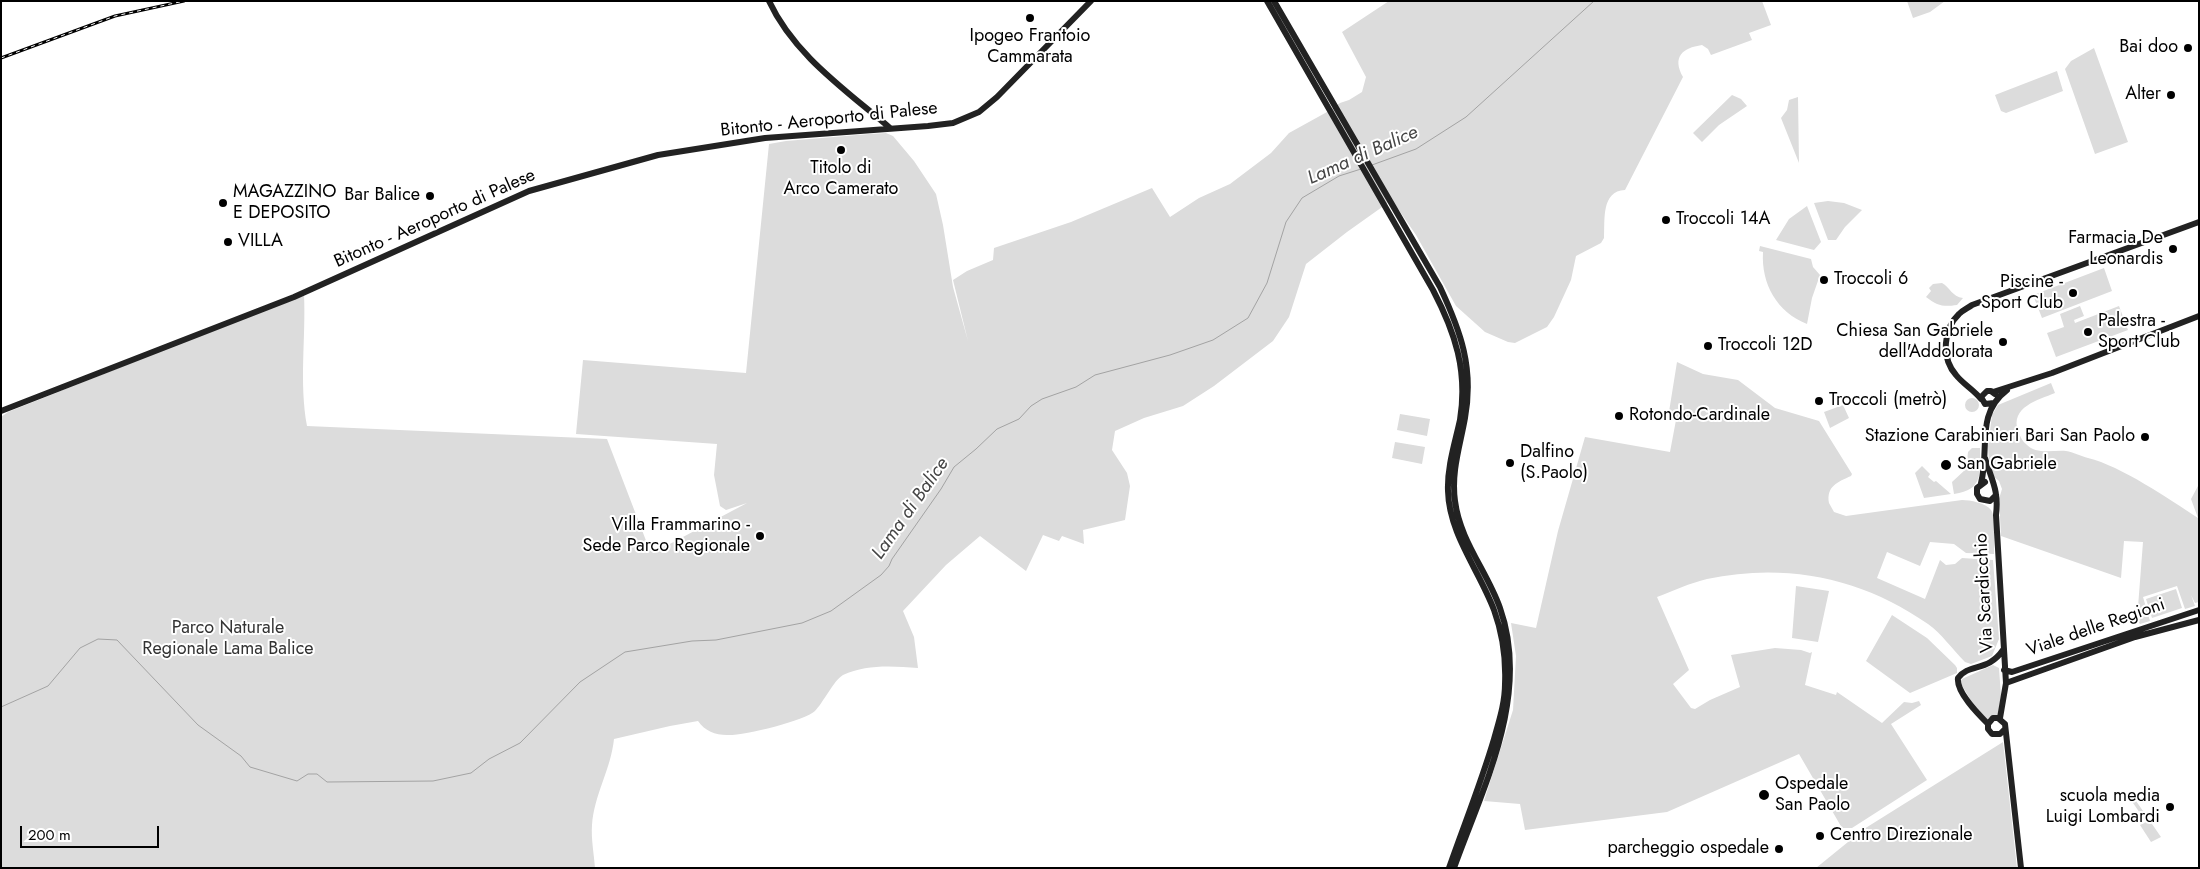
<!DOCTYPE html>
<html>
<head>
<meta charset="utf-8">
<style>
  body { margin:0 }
  #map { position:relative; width:2200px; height:869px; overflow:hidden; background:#fff; font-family:Jost,sans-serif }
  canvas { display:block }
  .frame { position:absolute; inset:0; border:2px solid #000; pointer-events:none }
  .scale { position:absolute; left:20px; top:826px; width:139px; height:22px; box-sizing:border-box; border:2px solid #000; border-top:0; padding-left:6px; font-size:15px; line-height:18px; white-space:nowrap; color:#000; -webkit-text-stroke:4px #fff; paint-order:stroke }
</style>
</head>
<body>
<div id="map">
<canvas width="2200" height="869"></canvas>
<div class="frame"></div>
<div class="scale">200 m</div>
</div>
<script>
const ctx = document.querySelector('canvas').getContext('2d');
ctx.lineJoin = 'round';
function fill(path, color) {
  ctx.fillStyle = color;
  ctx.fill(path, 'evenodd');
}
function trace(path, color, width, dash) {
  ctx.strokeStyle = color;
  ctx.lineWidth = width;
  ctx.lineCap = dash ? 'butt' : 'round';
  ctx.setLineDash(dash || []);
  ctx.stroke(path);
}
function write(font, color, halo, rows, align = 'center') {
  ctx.font = font + ' Jost,sans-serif';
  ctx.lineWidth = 4;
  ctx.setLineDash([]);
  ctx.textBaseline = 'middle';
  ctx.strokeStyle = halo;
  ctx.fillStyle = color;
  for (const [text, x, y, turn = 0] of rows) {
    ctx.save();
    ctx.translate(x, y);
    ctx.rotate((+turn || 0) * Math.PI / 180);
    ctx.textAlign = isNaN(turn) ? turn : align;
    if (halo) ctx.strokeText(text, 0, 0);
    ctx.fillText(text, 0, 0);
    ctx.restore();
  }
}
fill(new Path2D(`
  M1389,1h373l9,24 -22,8 3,7 -41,15 -3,-6 -6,-4c-20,3 -30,12 -19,32l-58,113c-24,1 -20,30 -21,48l-3,5 -25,13 -5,24 -17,37 -7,10 -32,16 -7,-1 -23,-10 -29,-26 -40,-71 -24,-35 -45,32 -41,32 -17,53 -16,24 -59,45 -31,20 -39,12 -29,13 -3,19 15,23 3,13 -5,34 -42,10 1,14 -22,-8 -3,5 -16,-6 -17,36 -46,-35 -34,29 -43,46 11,26 4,31c-25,-2 -52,-4 -75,7 -9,5 -20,28 -28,36 -10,10 -73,25 -88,24 -12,0 -22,-4 -29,-14l-28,5 -56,13c-3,30 -20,56 -22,86 -1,14 2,29 3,43h-594v-451l7,-5 296,-118c2,44 -5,88 3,132l300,13 43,112 16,-5 81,-43 -21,7 -6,-4 -6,-31 3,-31 -141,-10 7,-74 163,13 23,-229 17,-3 83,-7 17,-1 7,3 21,25 22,33 7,31 10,62 15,54 -15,-61 14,-9 26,-11 1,-12 77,-26 81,-34 18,29 29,-19 31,-14 41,-31 18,-20 38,-21 13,-9 9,-3 13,-8 4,-15 -24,-45z
  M1907,1h38l-15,11 -17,6z
  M2094,48l34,94 -33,12 -30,-85 6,-8z
  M2057,71l6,20 -57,22 -5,-2 -6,-16z
  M1732,95l9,4 6,7 -28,19 -17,17 -9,-9z
  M1798,97l1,66 -18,-45 6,-8 2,-10z
  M1828,201l16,2 18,7 -17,17 -9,13h-8l-14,-37z
  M1807,206l14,36 -7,8 -38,-10 13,-21z
  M1760,246l51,13 2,8 7,8 -8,23 -5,26c-30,-12 -46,-40 -44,-72l-4,-1z
  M2104,268l8,23 -70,27 -9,-23z
  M1942,283c8,4 10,14 21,15l-6,7c-14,2 -19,1 -31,-8l5,-6 -2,-3 4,-4z
  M2080,306l4,10 -10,4 1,3 44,-17 9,24 -72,27 -9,-24 17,-6 -4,-13z
  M1677,362l26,12 35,6 37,28 44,13 33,53 -1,2c-13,6 -25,10 -22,27l5,9 12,4 116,-16c8,0 24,3 29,10 5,6 3,36 3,44l-28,-1 -12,-9 -24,-2 -10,24 -33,-14 -10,26 48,21 15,-39 6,5 9,-1 7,-6 31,2 6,79 -7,17 -21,8 -6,-2c-12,-12 -24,-29 -37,-38 -65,-46 -143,-62 -221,-45 -17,4 -34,12 -50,18l32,73 -16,14 18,24 4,1 15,-9 30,-13 -9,-32 44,-7 26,2 9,3 2,-1 -7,33 31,10 1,-3 45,31 22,-21 8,1 7,-2 2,4 -30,19 36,56 -75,48h-10l-43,-74 -132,58 -142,18 -5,-26 -36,-3 29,-91 3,-54 -5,-33 25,5 22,-97 27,-94 85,15 6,-32 -8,-2z
  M2051,383l4,10c-17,7 -45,14 -37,38 2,5 4,10 8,13 10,11 26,6 40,7 7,1 15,5 22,7 33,8 81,41 110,60l-7,-19 7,-13 1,116 -4,1 -4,-8 4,11 -10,3 -8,-23 -34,11 7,24 -10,3 -3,-4 6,-78 -19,-1 -3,37 -120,-42 -2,-37 3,-10 -3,-8 -6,-5 -4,-13 -1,-17 4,-31 6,-10z
  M1965 405a7 7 0 1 1 14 0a7 7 0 1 1-14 0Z
  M1843,405l6,13 -19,10 -6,-16z
  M1400,414l30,5 -3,17 -30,-6z
  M1395,442l30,5 -3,17 -30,-6z
  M1972,448h8c0,24 4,42 -26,46l-2,-12 14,-13 2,-17z
  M1922,466l8,8 -2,3 6,5 2,-1 15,13 -27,4 -9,-25z
  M1796,586l33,5 -11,51 -26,-4z
  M2176,589l6,19 -30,10 -6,-19z
  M1892,615l35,23 28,27 2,3v5l-47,20 -44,-32z
  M1993,665l6,3 2,28 -3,19 -7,1 -4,4 -17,-21 -10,-17 2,-3z
  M2003,742l14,126h-201l48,-39z
  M2134,798l27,39 -10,5 -11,-17 6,-3 -15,-22z`), '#dcdcdc');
trace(new Path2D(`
  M1372,165l44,-16 50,-32 128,-116
  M1,707l47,-21 32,-38 18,-9 19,1 81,85 43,31 9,11 47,14 11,-7h9l10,8 106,-1 38,-8 18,-14 31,-16 60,-61 45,-30 67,-11 24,-1 86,-17 29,-12 50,-36 8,-9 3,-7 49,-70 13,-22 22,-18 21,-20 22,-10 12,-13 11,-7 34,-12 19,-12 75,-20 43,-15 35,-22 19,-35 19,-61 16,-24 37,-22 22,-7`), '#a3a3a3', 1);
trace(new Path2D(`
  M769,1c25,54 77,89 121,127
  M1267,1l166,289c22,42 35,81 27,130 -5,23 -13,47 -12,71 1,43 31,79 46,119 8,22 12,50 11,74 0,19 -6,37 -11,55 -13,44 -30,86 -45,129
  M1274,1l166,286c21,45 34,81 25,131 -5,28 -14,54 -10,83 5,40 32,70 45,107 31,88 -17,179 -46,260
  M1993,392l59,-19 147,-57
  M1981,399c-7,-9 -18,-15 -25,-24 -15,-17 -13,-46 3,-61 4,-4 9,-6 13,-9l227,-83
  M1994,403l-9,1 -4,-7 6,-6h4l4,3
  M1,411l293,-114 235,-106 129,-36 107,-17 163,-12 25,-3 26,-11 18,-15 94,-96
  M1985,458c7,23 14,33 11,57l10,168 -6,35
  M1985,482l-8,6v6l3,5 10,2 6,-6
  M1981,483c9,-33 -6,-69 26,-93
  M2004,670l8,2 187,-62
  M2006,683l129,-46 64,-17
  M1988,724c-10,-10 -32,-32 -30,-46 11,-15 30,-6 45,-28
  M2005,729l-5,5h-8l-4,-5v-5l5,-6h5l7,6 16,144`), '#222', 6);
const rail = new Path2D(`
  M1,58l114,-42 69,-15`);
trace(rail, '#000', 3);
trace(rail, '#fff', 1, [4]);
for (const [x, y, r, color] of [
  [1030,18,5,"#000"],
  [2188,48,5,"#000"],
  [2171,95,5,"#000"],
  [841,150,5,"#000"],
  [430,196,5,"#000"],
  [223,203,5,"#000"],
  [1666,220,5,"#000"],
  [228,242,5,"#000"],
  [2173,249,5,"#000"],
  [1824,280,5,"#000"],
  [2073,293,5,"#000"],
  [2088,332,5,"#000"],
  [2003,342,5,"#000"],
  [1708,346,5,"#000"],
  [1819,401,5,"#000"],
  [1619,416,5,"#000"],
  [2145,437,5,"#000"],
  [1510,463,5,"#000"],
  [1946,465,6,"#000"],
  [760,536,5,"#000"],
  [1764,795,6,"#000"],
  [2170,807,5,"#000"],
  [1820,836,5,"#000"],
  [1779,849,5,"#000"]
]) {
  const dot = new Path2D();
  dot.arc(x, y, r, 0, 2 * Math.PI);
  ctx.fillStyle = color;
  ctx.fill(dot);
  trace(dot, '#fff', 2);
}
write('18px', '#000', '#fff', [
  ["Ipogeo Frantoio",1030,37,"center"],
  ["Cammarata",1030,58,"center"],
  ["Bai doo",2178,48,"right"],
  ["Alter",2161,95,"right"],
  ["Titolo di",841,169,"center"],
  ["Arco Camerato",841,190,"center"],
  ["MAGAZZINO",233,193],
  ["E DEPOSITO",233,214],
  ["Bar Balice",420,196,"right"],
  ["Troccoli 14A",1676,220],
  ["Farmacia De",2163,239,"right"],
  ["Leonardis",2163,260,"right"],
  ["VILLA",238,242],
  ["Troccoli 6",1834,280],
  ["Piscine -",2063,283,"right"],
  ["Sport Club",2063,304,"right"],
  ["Palestra -",2098,322],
  ["Sport Club",2098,343],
  ["Chiesa San Gabriele",1993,332,"right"],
  ["dell'Addolorata",1993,353,"right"],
  ["Troccoli 12D",1718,346],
  ["Troccoli (metrò)",1829,401],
  ["Rotondo-Cardinale",1629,416],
  ["Stazione Carabinieri Bari San Paolo",2135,437,"right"],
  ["Dalfino",1520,453],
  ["(S.Paolo)",1520,474],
  ["San Gabriele",1957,465],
  ["Villa Frammarino -",750,526,"right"],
  ["Sede Parco Regionale",750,547,"right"],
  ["Ospedale",1775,785],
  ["San Paolo",1775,806],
  ["scuola media",2160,797,"right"],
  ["Luigi Lombardi",2160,818,"right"],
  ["Centro Direzionale",1830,836],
  ["parcheggio ospedale",1769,849,"right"]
], 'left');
write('18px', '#000', '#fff', [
  ["Bitonto - Aeroporto di Palese",829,120,-6],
  ["Bitonto - Aeroporto di Palese",435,219,-24],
  ["Via Scardicchio",1985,593,-93],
  ["Viale delle Regioni",2096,628,-19]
]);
write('18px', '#333', '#fff', [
  ["Parco Naturale",228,629],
  ["Regionale Lama Balice",228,650]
]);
write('italic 19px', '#444', '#fff', [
  ["Lama di Balice",1363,156,-24],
  ["Lama di Balice",911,509,-55]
]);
</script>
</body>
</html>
